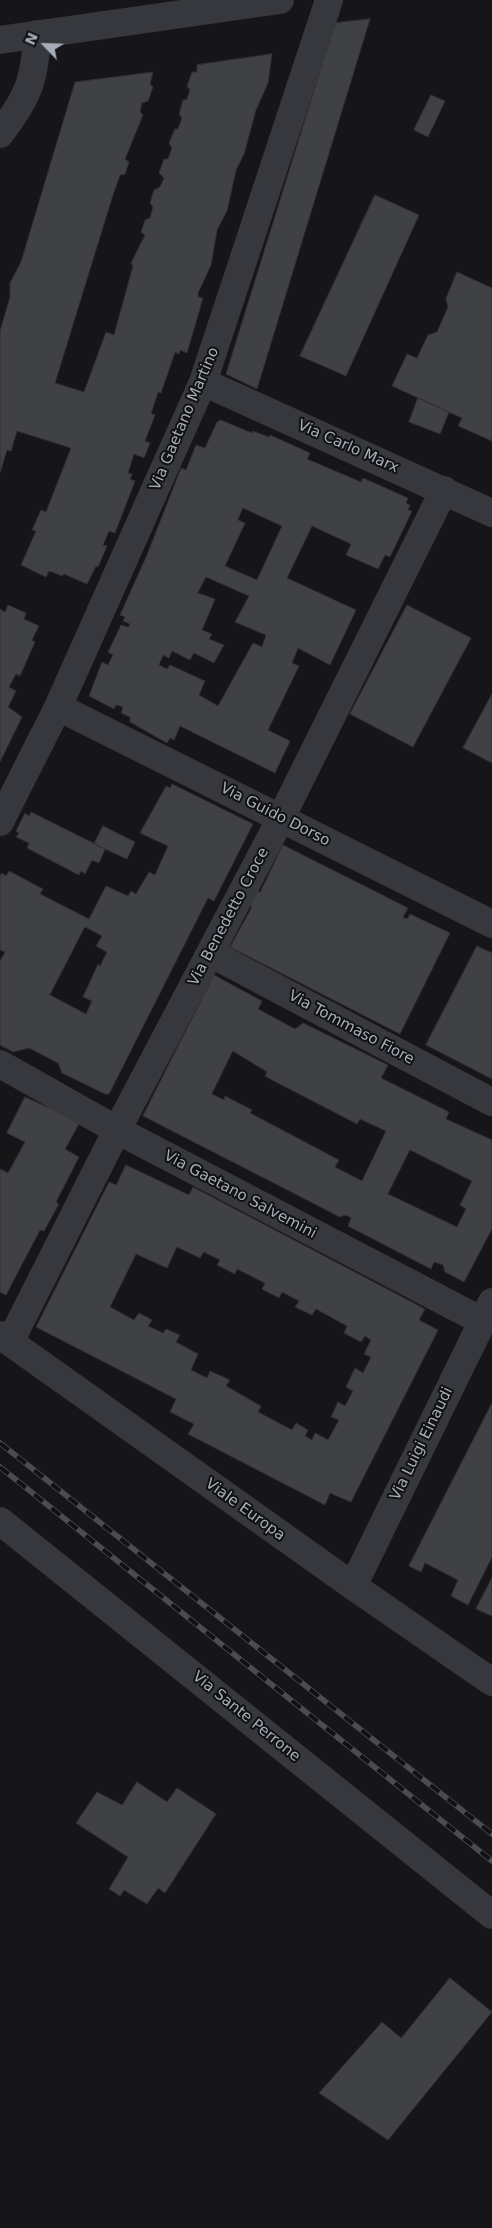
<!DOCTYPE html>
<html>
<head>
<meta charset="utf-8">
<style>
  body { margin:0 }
  #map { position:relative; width:492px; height:2228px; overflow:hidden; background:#161618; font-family:"DejaVu Sans",sans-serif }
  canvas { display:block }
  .north { position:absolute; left:20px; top:20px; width:50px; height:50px; -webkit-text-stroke:4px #111113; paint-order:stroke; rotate:294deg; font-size:14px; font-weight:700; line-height:20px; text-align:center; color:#a7aeb9 }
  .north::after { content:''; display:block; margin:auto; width:18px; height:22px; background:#a7aeb9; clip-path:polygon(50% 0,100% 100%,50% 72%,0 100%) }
</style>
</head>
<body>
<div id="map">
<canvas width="492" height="2228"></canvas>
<div class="north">N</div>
</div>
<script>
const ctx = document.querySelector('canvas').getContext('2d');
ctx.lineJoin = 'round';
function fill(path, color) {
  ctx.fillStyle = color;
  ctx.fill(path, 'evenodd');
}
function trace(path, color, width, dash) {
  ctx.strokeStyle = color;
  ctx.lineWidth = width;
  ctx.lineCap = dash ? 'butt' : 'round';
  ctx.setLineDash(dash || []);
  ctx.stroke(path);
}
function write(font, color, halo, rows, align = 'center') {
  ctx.font = font + ' "DejaVu Sans",sans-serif';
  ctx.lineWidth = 4;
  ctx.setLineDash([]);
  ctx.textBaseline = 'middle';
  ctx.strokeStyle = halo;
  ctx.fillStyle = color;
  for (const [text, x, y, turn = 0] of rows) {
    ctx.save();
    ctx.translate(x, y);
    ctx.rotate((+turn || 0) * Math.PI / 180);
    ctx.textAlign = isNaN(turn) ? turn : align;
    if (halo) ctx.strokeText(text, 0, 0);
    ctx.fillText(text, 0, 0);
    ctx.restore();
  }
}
const building = new Path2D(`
  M370,19l-113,370 -31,-15 109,-351z
  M272,54l-4,29 -12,27 -12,44 -8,16 -9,41 -10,19 -6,35 -13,28v4l5,1 -16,55 -7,-3 -1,4 -4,-2 -14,41 -3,-1 -7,22 4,1 -10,26 5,2 -6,15 -10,-4 -6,19 4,1 -2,5 5,2 -20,52 -6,-2 -6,14 4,1 -9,21 -2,-1 -9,18 -23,-10 -2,2 -13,-5 -3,6 -25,-12 15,-34 -4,-1 9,-20 5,2 25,-64 -54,-17 -6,20 -4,-1 -7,23v-142l10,-34v-14l11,-21 54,-180 78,-10 -3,12 3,3 -5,14 -6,2 -2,9 3,3 -18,44 4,3 -4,12 -5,1 -8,23 -57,185 29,9 22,-60 8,3 19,-69 -2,-3 14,-28 -4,-3 4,-12 5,-2 3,-11 -3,-4 4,-13 6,-3 4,-9 -5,-5 5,-14h4l4,-11 -3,-5 6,-14h3l4,-11 -3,-4 4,-14 4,-1 3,-9 -3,-4 5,-14h5v-7z
  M431,95l14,6 -17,36 -14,-7z
  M375,195l44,20 -73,161 -46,-20z
  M457,272l35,16v153l-34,-15 4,-8 -70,-32 15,-32 10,4 11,-23 9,-3 11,-25 -2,-8z
  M418,398l31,14 -9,22 -31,-12z
  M221,420l31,13 1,-2 16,6 1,-2 40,18 -3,6 54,23 2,-4 45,20 -2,5 4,2 -2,5 4,1 -22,46 -5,-2 -7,14 -32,-14 5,-11 -39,-18 -25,52 69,32 -26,55 -32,-17 -6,15 7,3 -31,64 22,11 -15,32 -95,-47 -6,14 -4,-2 -3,5 -37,-21v-5l-9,-4 2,-6 -7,-2 -2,4 -25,-13 13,-34 6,3 5,-10 -5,-3 13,-27 7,2 2,-3 -7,-3 2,-4 -5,-2 27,-60 34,-87 5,2 10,-25 9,3 12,-26zM243,508l39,18 -25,54 -32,-14 20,-43 -7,-3zM206,577l43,19 -14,26 31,13 -4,12 -9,-4 -35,63 -19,-11 6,-14 -35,-16 -3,4 -8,-4 4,-10 6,3 3,-7 18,9 4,-7 20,10 10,-18 -15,-6 3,-5 -10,-4 13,-31 -17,-6z
  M8,605l18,8 -2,6 15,7 -7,14 3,2 -15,34 -4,-2 -7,13 7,4 -8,16 14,10 -22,45v-153l5,3z
  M407,605l64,33 -58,109 -63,-33z
  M492,694v69l-29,-15z
  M172,784l81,40 -39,77 -6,-3 -99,196h-4l-43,-21 -4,-10 -29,-15 -16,4 -13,-7v-84l5,-9 -5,-2v-74l2,-3 4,3 3,-5 34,18 -3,5 49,25 17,-33 22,10 3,-5 5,3 13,-22 6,3 13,-29 -28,-13 26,-47 4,2zM85,927l17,9 -6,10 11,6 -7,14 -2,-2 -15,33 9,4 -6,13 -36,-19z
  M31,812l74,37 -6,14 -7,-3 -7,14 -4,-3 -2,4 -52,-27 2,-5 -13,-6 3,-4 -3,-2 9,-18 4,3z
  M103,826l32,16 -8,17 -33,-15z
  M283,845l125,63 -5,9 4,2 3,-5 40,19 -50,101 -170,-87 22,-40 -3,-1 7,-16 4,2z
  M477,946l15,7v126l-66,-34z
  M214,975l48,26 -4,8 37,20 8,-6 85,42 -7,13 68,34 -3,7 46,21v89l-28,53 -19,-10 -2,-7 -9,-3 -3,7 -83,-43 3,-8 -5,-3 -6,2 -197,-101zM233,1051l34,21 -2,4 7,4 85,44 3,-5 26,12 -24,50 -27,-14 4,-7 -89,-47 2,-3 -27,-14 -1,4 -12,-6zM410,1150l62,31 -12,24 6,4 -9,18 -69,-33z
  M25,1097l55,25 -15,27 14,8 -23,45 3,2 -15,27 -4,-1 -34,65 -6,-3v-123l8,4 17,-31 -18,-9z
  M126,1165l63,30 4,-8 232,122 -6,11 19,10 -87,172 -21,-9 -5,12 -137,-71 6,-10 -24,-12 6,-13 -140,-72 73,-145 7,3zM177,1247l23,11 4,-6 16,8 -3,5 18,9 2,-5 28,14 -3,6 17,9 3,-6 17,9 -4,6 17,8 4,-6 31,17 -3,7 17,9 4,-6 6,4 -7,14 7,3 -8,16 -8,-5 -9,19 7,4 -8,15 -7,-4 -7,15 8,3 -11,20 -13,-7 -3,7 -7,-4 3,-6 -12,-7 -4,7 -34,-18 3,-6 -35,-20 4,-6 -20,-9 -3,7 -16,-8 7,-16 -22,-12 4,-7 -14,-6 -3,4 -15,-7 4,-6 -13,-7 -5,7 -24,-13 26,-53 31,14z
  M492,1403v154l-24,48 -17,-9 7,-16 -33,-17 -4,9 -12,-6z
  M492,1578v38l-16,-7z
  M137,1782l30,20 10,-14 39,26 -51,79 -7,-5 -11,16 -23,-14 -4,6 -11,-7 19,-32 -52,-34 21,-31 25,13z
  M450,1978l42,34 -104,128 -69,-47 63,-71 19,16z`);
fill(building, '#404145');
trace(building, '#303034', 1);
trace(new Path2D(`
  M0,40l280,-40
  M0,134c28,-37 35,-53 37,-100
  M203,382l289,131
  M58,707l434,217
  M0,822l58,-115 145,-325 126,-382
  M210,953l282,149
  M0,1064l117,66 365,191
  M0,1335l353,251 139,96
  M10,1342l107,-212 164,-312 163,-328
  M0,1521l492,394
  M353,1586l139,-284`), '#37383d', 28);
const rail = new Path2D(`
  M0,1443l492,391
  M0,1467l492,394`);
trace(rail, '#494c52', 5.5);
trace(rail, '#111113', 4, [11]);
write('15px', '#a7aeb9', '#111113', [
  ["Via Gaetano Martino",185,419,-67],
  ["Via Carlo Marx",348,447,24],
  ["Via Guido Dorso",275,815,27],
  ["Via Benedetto Croce",229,917,-62],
  ["Via Tommaso Fiore",351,1028,28],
  ["Via Gaetano Salvemini",240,1195,28],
  ["Via Luigi Einaudi",422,1444,-64],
  ["Viale Europa",245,1510,36],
  ["Via Sante Perrone",246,1717,39]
]);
</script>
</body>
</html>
